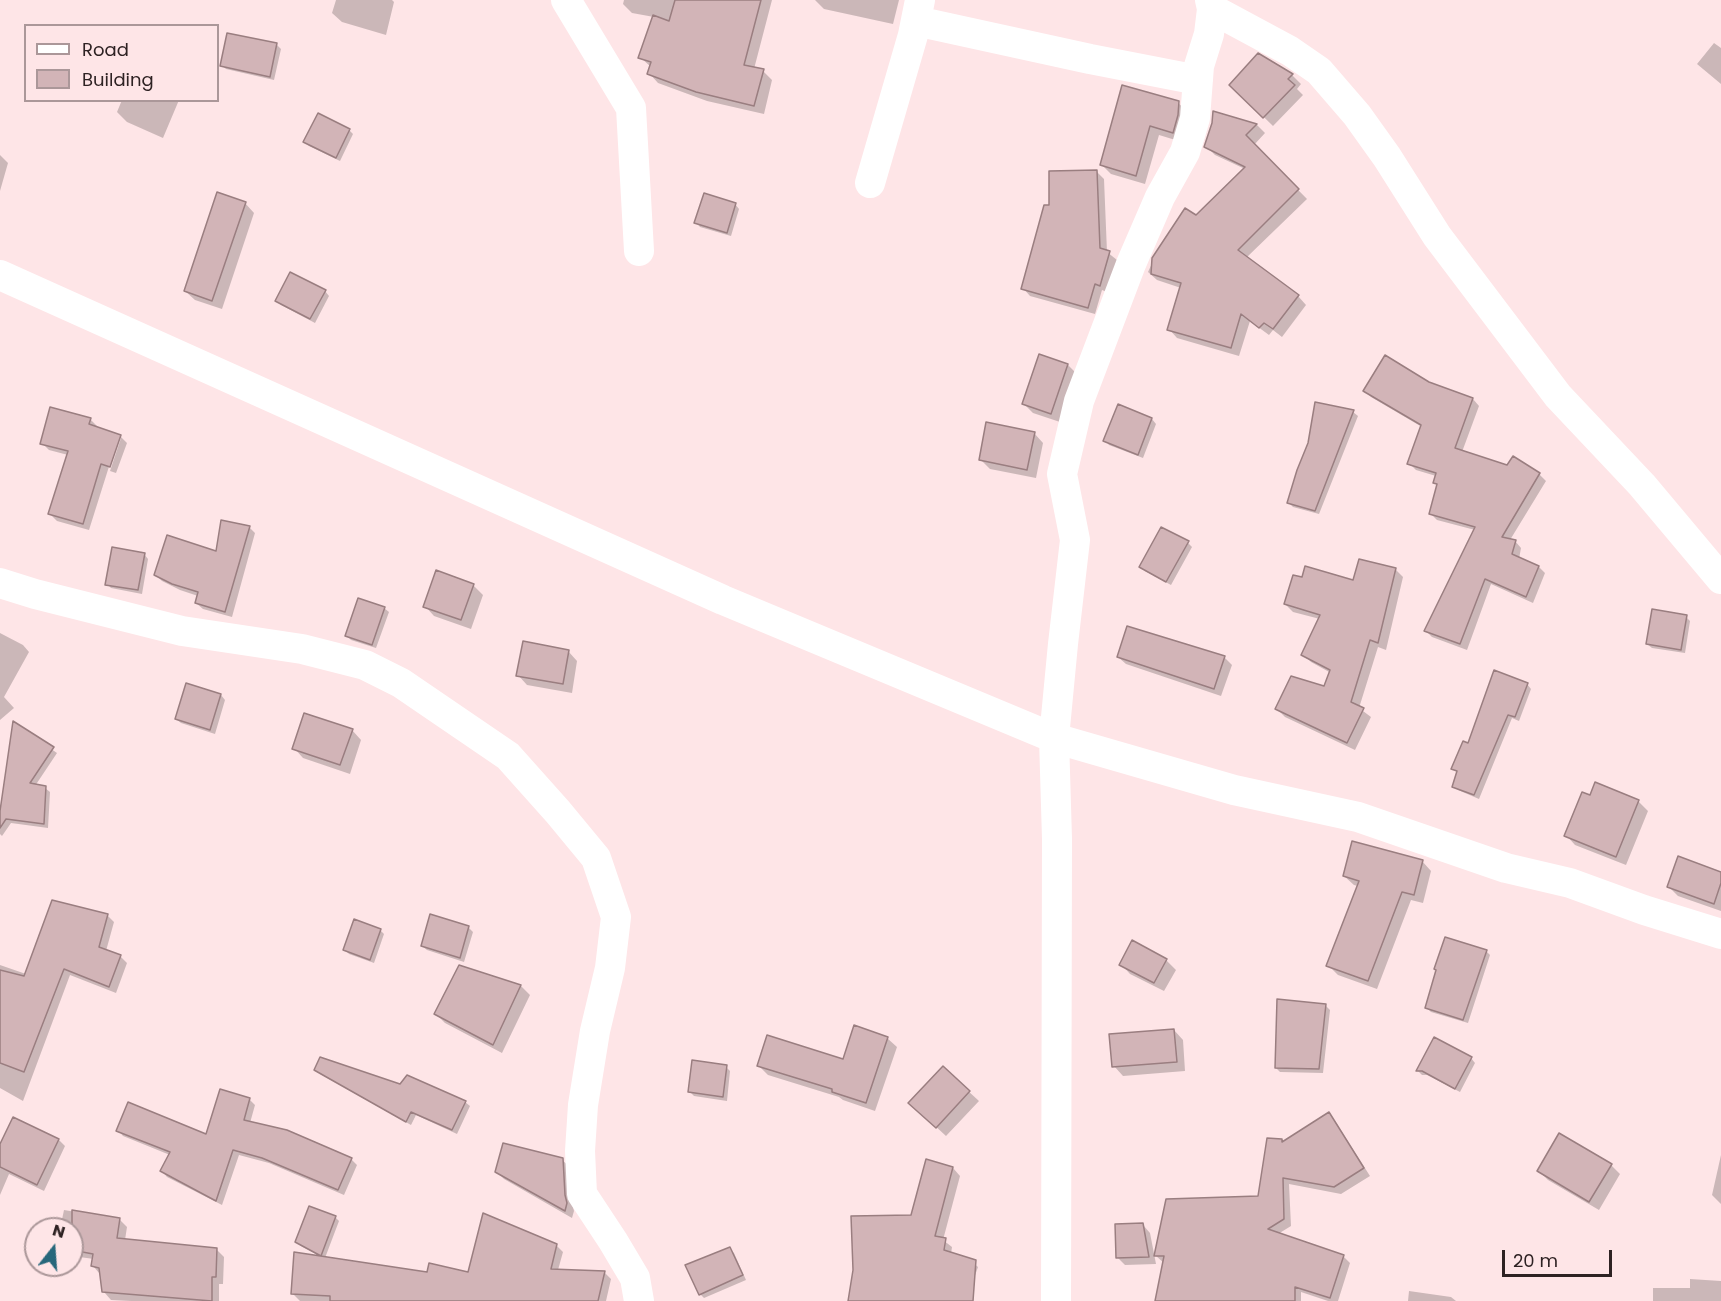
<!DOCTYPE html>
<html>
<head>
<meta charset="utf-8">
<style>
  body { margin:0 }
  #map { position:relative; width:1721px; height:1301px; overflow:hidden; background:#fee5e7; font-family:Poppins,sans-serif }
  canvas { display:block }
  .legend { position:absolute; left:24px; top:24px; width:195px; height:78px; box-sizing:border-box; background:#fee5e7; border:2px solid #ab9799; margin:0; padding:8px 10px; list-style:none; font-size:18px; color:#2e2223 }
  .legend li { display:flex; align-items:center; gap:12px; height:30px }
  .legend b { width:30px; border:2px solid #ab9799 }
  .north { position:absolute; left:24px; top:1217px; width:60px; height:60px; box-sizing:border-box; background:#fee5e7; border:2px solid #ab9799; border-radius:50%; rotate:17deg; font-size:16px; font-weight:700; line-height:24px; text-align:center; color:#2e2223 }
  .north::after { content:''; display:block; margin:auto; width:21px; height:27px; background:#27677b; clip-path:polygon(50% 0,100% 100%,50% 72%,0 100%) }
  .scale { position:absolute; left:1502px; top:1250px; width:110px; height:27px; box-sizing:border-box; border:3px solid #2e2223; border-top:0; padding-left:8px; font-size:18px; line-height:21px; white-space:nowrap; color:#2e2223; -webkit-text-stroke:4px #fee5e7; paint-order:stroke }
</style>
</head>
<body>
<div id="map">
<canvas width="1721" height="1301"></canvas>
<ul class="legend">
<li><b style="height:8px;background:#fff"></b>Road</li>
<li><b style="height:16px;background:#d2b4b7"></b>Building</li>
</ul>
<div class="north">N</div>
<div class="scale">20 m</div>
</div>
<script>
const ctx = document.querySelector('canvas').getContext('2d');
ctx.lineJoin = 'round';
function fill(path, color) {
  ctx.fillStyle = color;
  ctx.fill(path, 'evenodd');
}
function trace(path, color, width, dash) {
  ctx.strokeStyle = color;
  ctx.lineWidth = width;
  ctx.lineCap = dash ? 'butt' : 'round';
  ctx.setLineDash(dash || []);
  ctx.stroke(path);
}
fill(new Path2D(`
  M336,0h56l2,2 -8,33 -44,-13 -10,-9z
  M624,0h148l-18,69 9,2 9,9 -8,34 -57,-13 -49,-18 -9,-10 2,-6 -11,-10 14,-40 -22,-4 -9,-9z
  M815,0h84l-6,24 -69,-15z
  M1714,43l7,5v36l-24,-20z
  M276,44l5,5 -7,31 -48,-11 -5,-4z
  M1258,55l34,20 9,9 -4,5 6,6 -30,31 -42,-41z
  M122,100h57l-16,38 -36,-16 -10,-10z
  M1178,103l10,9 -6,30 -23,-7 -14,49 -34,-10 -9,-9z
  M1214,113l43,12 8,8 -11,12 53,54 -61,59 52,38 8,9 -24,32 -9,-7 -4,5 -19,-14 -11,35 -62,-18 -8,-9 12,-41 -24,-8 -9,-8 6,-13 91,-90 -30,-14 -9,-9 7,-23z
  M349,130l4,4 -13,27 -31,-15 -4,-4z
  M0,155l8,8 -8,28z
  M1097,172l7,7 3,73 10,8 -10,32 -5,-2 -7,24 -65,-18 -7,-8 27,-81z
  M245,203l9,10 -32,96 -27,-9 -10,-9z
  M735,204l4,5 -8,27 -31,-9 -4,-5z
  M325,291l4,5 -14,27 -34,-18 -4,-4z
  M1040,356l28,9 9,9 -17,48 -27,-9 -10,-10z
  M1428,383l45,16 6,7 -17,46 46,15 5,-9 26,16 7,7 -36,59 5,1 6,7 -2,11 20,8 6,6 -12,30 -42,-19 -24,66 -35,-13 -6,-6 49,-101 -38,-10 -6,-6 7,-27 -4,-5 2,-6 -20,-6 -7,-7 13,-36 -51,-30 -6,-7z
  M1316,404l37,8 5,4 -39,98 -26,-7 -4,-4 20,-59z
  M1118,406l34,13 4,5 -13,34 -34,-13 -4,-5z
  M90,419l7,7v2l23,8 7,7 -11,30 -6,-2 11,-33h-3l-29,92 -32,-9 -7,-7 18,-59 -19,-5 -7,-7z
  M1034,433l9,10 -7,35 -46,-9 -10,-10z
  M249,527l6,6 -23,84 -29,-8 -7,-6 2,-7 -18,-6 -18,-9 -6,-6 61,-22z
  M1188,543l4,4 -21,38 -26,-14 -4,-4z
  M144,554l4,5 -6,35 -31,-6 -4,-4z
  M1395,569l8,8 -17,73 -8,-3 -19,61 12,9 -16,33 -70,-33 -8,-8 48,-21 6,-15 -20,-11 -8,-8 17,-35 -27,-7 -8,-8z
  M473,585l10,10 -12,34 -37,-13 -9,-10z
  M384,608l5,4 -13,36 -25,-8 -4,-4z
  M1686,617l4,4 -5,32 -33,-5 -5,-4z
  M0,633l23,12 6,7 -25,45 10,11 -14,12z
  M568,651l9,10 -5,32 -45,-8 -9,-10z
  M1118,657h106l8,8 -11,31 -95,-32z
  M1527,684l4,5 -12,32 -7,-3 -33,81 -21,-9 -4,-4 4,-12 -5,-6 15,-23z
  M221,695l4,5 -10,34 -34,-11 -5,-4z
  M15,724l42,29 -22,33 10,2 5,4 -2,36 -37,-5 -9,13 -2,-2v-12z
  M352,730l9,10 -11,34 -47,-16 -9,-10z
  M1591,797l47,4 10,10 -22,54 -51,-20 -9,-10z
  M1422,861l9,10 -8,32 -12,-3 -34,89 -39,-14 -10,-10 30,-79 -4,-1 -10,-9z
  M1721,874v37l-43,-15 -10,-10z
  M107,915l7,7 -8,29 14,5 7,7 -11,30 -46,-18 -47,126 -23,-13v-123l26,9z
  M468,927l5,5 -9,30 -37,-12 -5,-4z
  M380,930l4,4 -10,29 -25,-9 -4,-4z
  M1486,951l4,4 -22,68 -37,-11 -5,-5z
  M1166,960l10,10 -12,21 -34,-17 -9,-10z
  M460,967l61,19 9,9 -28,58 -57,-30 -9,-9z
  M1325,1005l5,5 -7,63 -43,-1 -4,-4z
  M1174,1030l9,10 2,31 -62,5 -9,-10z
  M887,1038l10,9 -22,64 -32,-11 -4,-3 -71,-22 -9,-9 85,-5z
  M1471,1058l4,5 -15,29 -33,-17h-5l-4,-4z
  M726,1067l4,4 -3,30 -33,-5 -4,-4z
  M943,1068l36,33 -33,35 -26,-24z
  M316,1070l85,16 64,16 5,4 -13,28 -41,-19 -5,10 -91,-51z
  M249,1099l6,6 -5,18 101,36 6,6 -13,30 -75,-32 -30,-8 -17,50 -55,-28 -5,-6 8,-16 -47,-19 -5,-6 89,6z
  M1329,1114l6,7 35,55 -29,18 -52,-10 2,42 -13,8 65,22 7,7 -12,38h-10l-27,-9v9h-144l7,-38 -8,-7 103,-59 22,-56 2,2z
  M58,1139l7,7 -21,45 -35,-17 -9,21v-47z
  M1721,1155v49l-9,-9z
  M562,1160l8,7 2,36 2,8 -2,7 -68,-39 -8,-8z
  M1611,1165l9,9 -21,36 -51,-30 -9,-9z
  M953,1168l7,8 -17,64 9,7 -1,7 19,6 8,7 -12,34h-116z
  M64,1210l55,9 8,8 -2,13 91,9 8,8 -1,27h-4v17h-88l-20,-1 -7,-8 -4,-18 -7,-8 1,-7 -22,-3v-27h-12z
  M335,1217l4,4 -14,37 62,43h-87l-8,-8 31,-35 -22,-12 -4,-4z
  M1143,1225l7,8 6,31 -31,1 -8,-8z
  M556,1245l7,7 -5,18 46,2 7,7 -5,22h-163l26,-27z
  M729,1249l5,4 12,27 -42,18 -4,-4z
  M1690,1279l31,2v20h-68v-13h37z
  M1409,1291l42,6 5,4h-48z`), '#0003');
const building = new Path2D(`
  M675,0h86l-17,65 20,4 -10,37 -58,-14 -49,-18 4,-12 -13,-4 15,-43 16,6z
  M227,33l50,10 -7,34 -50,-11z
  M1258,53l35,21 -5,5 7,6 -32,33 -34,-33z
  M1122,85l57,16 -1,14 -5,18 -23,-7 -14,50 -36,-11z
  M1213,111l44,13 -11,11 53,54 -61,61 61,45 -26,34 -9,-6 -5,5 -18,-14 -10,34 -64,-18 14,-47 -30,-9 1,-16 33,-50 11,7 49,-48 -41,-20 8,-24z
  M318,113l32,16 -14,29 -33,-16z
  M1097,170l3,78 10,3 -10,35 -5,-2 -7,24 -67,-19 23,-84h5v-34z
  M217,192l29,10 -34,99 -28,-10z
  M704,193l32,10 -9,30 -33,-10z
  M290,272l36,18 -16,29 -35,-18z
  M1039,354l29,10 -17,50 -29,-10z
  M1385,355l44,27 44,16 -18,50 52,17 6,-9 27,17 -38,64 14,3 -4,14 27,12 -13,31 -41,-18 -25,65 -36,-13 51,-104 -46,-13 8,-30 -4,-1 3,-10 -29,-9 14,-39 -58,-34z
  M1315,402l39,8 -39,101 -28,-8 10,-33 11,-27z
  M1118,404l34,14 -14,37 -35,-14z
  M50,407l41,11 -2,6 32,11 -11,32 -9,-3 -18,60 -35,-10 20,-63 -28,-7z
  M986,422l49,10 -8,38 -48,-10z
  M221,520l29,6 -25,86 -30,-9 3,-11 -26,-8 -18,-9 13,-40 49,16z
  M1161,527l28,14 -23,41 -27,-15z
  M112,547l33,6 -7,37 -33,-5z
  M1359,559l37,9 -18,75 -8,-3 -19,62 13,6 -17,35 -72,-34 16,-33 33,10 6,-16 -29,-15 19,-40 -36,-11 9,-29 9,2 3,-11 48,14z
  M436,570l38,14 -13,36 -38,-13z
  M358,598l27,9 -13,38 -27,-9z
  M1652,609l35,6 -6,35 -35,-6z
  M1127,626l98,30 -11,33 -97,-32z
  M523,641l46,9 -6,34 -47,-8z
  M1494,670l34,13 -13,34 -7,-2 -34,80 -22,-8 5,-16 -6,-2 12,-28 5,2z
  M186,683l35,11 -11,36 -35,-11z
  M304,713l49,16 -13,36 -48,-16z
  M13,721l41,26 -24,36 16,3 -2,38 -38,-5 -6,9v-17z
  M1595,782l44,18 -23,57 -52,-21 18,-44 8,3z
  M1352,841l71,19 -9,35 -12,-3 -34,89 -42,-15 33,-85 -16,-5z
  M1678,856l43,16v11l-7,21 -47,-17z
  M52,900l56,14 -9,33 22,8 -12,32 -45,-18 -40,103 -24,-9v-93l24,6z
  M430,914l39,12 -9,32 -39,-12z
  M354,919l27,10 -11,31 -27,-10z
  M1445,937l42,13 -24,70 -38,-12 11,-38 -2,-1z
  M1132,940l35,19 -13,24 -35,-18z
  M459,965l62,20 -28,60 -59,-31z
  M1277,999l49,5 -7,65 -44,-1z
  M854,1025l34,12 -22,66 -34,-11v-3l-75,-23 10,-31 76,24z
  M1174,1029l3,33 -65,5 -3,-33z
  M1434,1037l38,20 -17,32 -33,-18h-6z
  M320,1057l80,27 7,-9 59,26 -14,29 -41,-18 -5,10 -92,-52z
  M692,1060l35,5 -4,32 -35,-5z
  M943,1066l27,25 -34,37 -28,-25z
  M220,1089l30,9 -6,22 43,10 65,28 -14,32 -76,-32 -29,-8 -17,51 -56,-30 10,-19 -54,-21 12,-29 78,32z
  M1329,1112l35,56 -30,19 -51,-9 1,41 -16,10 76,26 -14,43 -35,-11v14h-140l9,-45h-10l12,-57 92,-3 9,-58 15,1v3z
  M13,1117l46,22 -22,46 -37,-18v-23z
  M1559,1133l53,31 -23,38 -52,-31z
  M503,1143l60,15 2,37 2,8 -2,8 -70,-39z
  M926,1159l27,8 -18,69 11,2 -2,12 32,10 -3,41h-125l5,-31 -2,-54 60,-1z
  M309,1206l27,10 -15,40 -26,-14z
  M72,1210l48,8 -3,20 100,10 -1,29h-4v24l-110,-9 -3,-24 -8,-2 2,-12 -21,-4z
  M483,1213l74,31 -6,25 54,2 -7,30h-268v-5l-39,-2 3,-42 133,20 2,-9 39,9z
  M1143,1223l6,34 -33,1 -1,-34z
  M730,1247l13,28 -44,20 -14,-30z`);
fill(building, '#d2b4b7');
trace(building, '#9a7e80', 1.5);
trace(new Path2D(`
  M566,0l65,108 8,143
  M1212,9l78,42 29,20 38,44 30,42 50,79 121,160 84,89 79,94
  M916,21l174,38 108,21
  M870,183l43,-148 7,-35
  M0,275l723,325 331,138 180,52 124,27 148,51 64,15 74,27 77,24
  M0,583l35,11 147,37 120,18 63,16 36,18 107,73 50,56 38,46 20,59 -6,51 -15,63 -12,74 -3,46 2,43 31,47 22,37 4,23
  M1056,1301l1,-462 -3,-101 9,-94 12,-104 -13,-66 17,-73 52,-137 29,-67 25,-45 10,-34 4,-52 10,-32 3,-25 -2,-9`), '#fff', 30);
</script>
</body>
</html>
